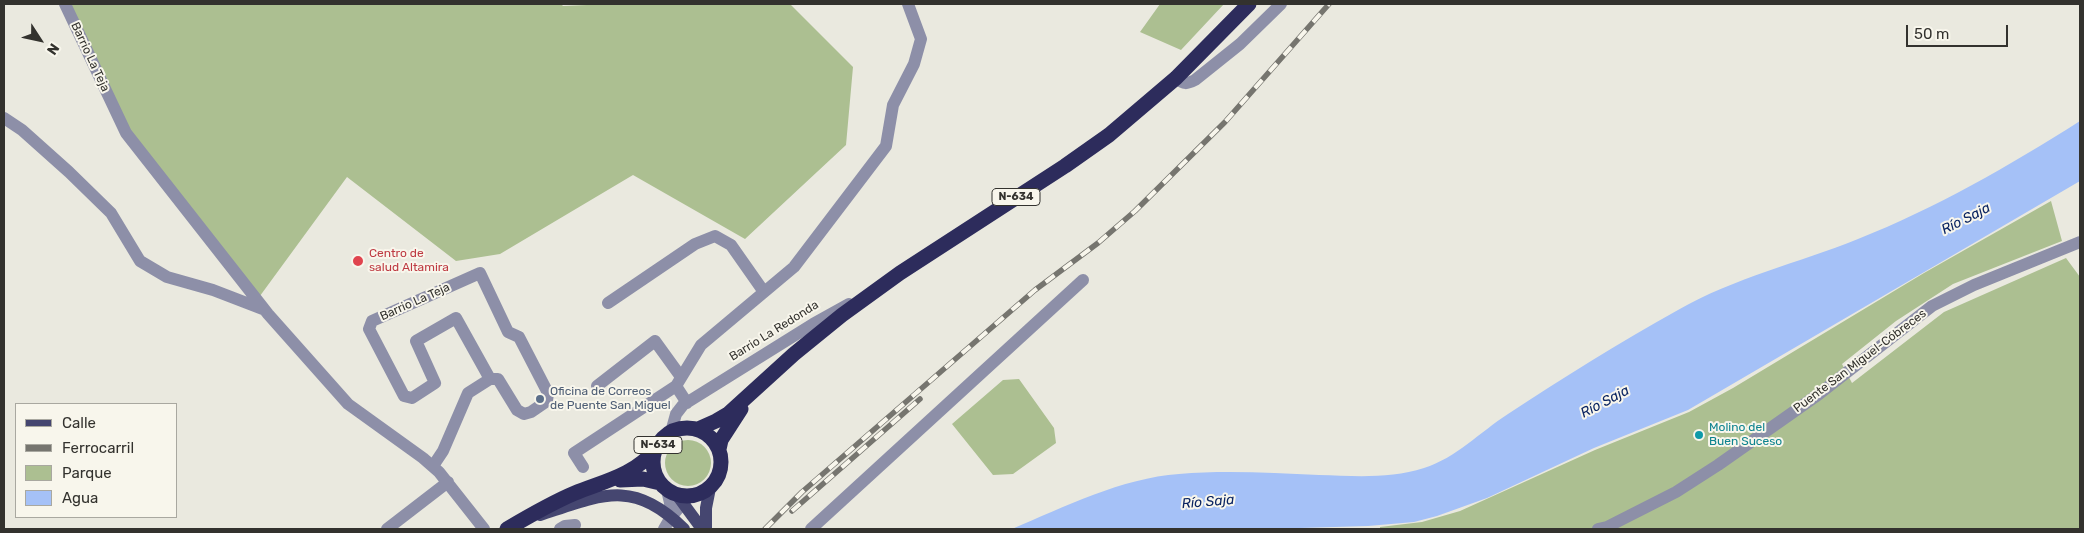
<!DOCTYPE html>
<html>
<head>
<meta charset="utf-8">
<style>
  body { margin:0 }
  #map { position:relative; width:2084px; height:533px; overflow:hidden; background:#eae9df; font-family:Rubik,sans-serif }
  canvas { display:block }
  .frame { position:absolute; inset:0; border:5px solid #33322e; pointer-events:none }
  .legend { position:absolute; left:15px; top:403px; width:162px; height:115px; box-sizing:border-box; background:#f8f6ec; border:1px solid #a9a8a0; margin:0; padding:6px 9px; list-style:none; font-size:15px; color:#33322e }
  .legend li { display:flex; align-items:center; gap:10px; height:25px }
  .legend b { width:25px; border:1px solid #a9a8a0 }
  .north { position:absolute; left:15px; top:15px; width:50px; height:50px; -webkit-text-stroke:4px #f8f6ec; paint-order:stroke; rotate:125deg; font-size:14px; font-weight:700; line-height:20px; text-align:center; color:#33322e }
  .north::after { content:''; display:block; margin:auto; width:18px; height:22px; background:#33322e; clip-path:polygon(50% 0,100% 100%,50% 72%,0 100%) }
  .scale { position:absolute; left:1906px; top:25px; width:102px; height:22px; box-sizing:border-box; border:2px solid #33322e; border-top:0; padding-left:6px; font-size:15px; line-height:18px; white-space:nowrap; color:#33322e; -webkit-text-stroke:4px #f8f6ec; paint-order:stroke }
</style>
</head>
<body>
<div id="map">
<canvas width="2084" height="533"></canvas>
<div class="frame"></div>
<ul class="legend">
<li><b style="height:6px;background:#454670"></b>Calle</li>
<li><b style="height:6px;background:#76756f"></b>Ferrocarril</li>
<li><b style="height:14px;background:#acbf91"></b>Parque</li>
<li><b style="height:14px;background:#a5c1f7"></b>Agua</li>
</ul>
<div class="north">N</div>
<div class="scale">50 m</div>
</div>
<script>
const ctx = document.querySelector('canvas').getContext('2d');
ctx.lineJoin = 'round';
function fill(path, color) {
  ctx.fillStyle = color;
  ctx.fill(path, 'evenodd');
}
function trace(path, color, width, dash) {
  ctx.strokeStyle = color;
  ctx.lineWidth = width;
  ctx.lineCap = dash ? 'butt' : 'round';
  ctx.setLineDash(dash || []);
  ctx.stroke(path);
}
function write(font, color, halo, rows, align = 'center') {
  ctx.font = font + ' Rubik,sans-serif';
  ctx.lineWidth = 4;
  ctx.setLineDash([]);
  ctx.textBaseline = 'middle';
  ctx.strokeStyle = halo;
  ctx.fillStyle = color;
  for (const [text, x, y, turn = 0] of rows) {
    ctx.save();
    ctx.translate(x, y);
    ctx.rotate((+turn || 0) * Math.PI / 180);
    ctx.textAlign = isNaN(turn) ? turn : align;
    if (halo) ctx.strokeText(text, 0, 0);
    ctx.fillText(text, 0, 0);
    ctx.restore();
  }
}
fill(new Path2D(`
  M63,4h498l2,2 47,-2h180l63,63 -7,78 -101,94 -112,-64 -133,79 -44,7 -109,-84 -90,123 -131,-167z
  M1160,4h64l-43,46 -41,-18z
  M2051,201l11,40 -109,43 -57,37 -54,43 10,19 92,-71 122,-54 14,19v252h-700v-2l42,-5 38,-11 135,-61 94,-38 44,-24 191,-115z
  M1019,379l35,49 2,15 -43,31 -20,1 -41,-51 51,-44z
  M665 463a23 23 0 1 1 46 0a23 23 0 1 1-46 0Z`), '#acbf91');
fill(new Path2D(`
  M2080,121v60l-392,229 -94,38 -107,50 -50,18 -23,6 -46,4 -101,3h-255c52,-22 110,-51 167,-55 46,-4 94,-1 140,1 35,1 71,4 105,-7 32,-10 56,-36 84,-54 55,-36 112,-72 170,-104 56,-32 120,-47 180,-71 78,-31 151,-73 222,-118z`), '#a5c1f7');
trace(new Path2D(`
  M65,4l61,129 142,181 80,90 75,54 16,14 45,57
  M1176,78c8,7 11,6 19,2l45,-36 41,-40
  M4,118l18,12 47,42 42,41 29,48 27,16 46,13 52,20
  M608,303l87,-59 20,-8 16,9 33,47
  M597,386l58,-45 26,36
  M687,403l-11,-17 25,-41 93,-78 92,-121 7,-41 21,-41 7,-25 -13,-35
  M671,432l5,-18 7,-9 130,-81 36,-20
  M433,466l10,-15 25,-58 22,-14 -34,-61 -40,23 19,42 -23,15 -8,-2 -35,-67 3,-8 108,-48 28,59 11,5 29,56 -1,8 -16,11 -7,2 -7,-4 -19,-31h-8
  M583,467l-9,-14 102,-67
  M667,490l3,13 1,14
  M387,529l61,-47
  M560,529l5,-3 10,-1
  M664,529l7,-12 18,-21
  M811,529l272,-249
  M1598,529l9,-2 69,-35 42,-27 101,-71 113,-88 42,-21 106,-43`), '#8d8fa8', 12);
trace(new Path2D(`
  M677,495l25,34
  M540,515c61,-20 93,-37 144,14
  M706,529v-21l4,-20`), '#454670', 12);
trace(new Path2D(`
  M653 462a34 34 0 1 1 68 0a34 34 0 1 1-68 0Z
  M698,429l18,-8 12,-7 66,-60 48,-39 58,-42 165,-107 44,-31 67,-57 73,-74
  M719,449l2,-9 20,-31
  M620,480l23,-1 17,4
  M507,529c22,-13 44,-26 68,-36 30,-12 59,-18 80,-43`), '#2d2c5c', 15);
const rail = new Path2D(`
  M792,511l128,-112
  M765,529l37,-37 233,-202 63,-47 37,-32 90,-89 104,-118`);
trace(rail, '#76756f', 5.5);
trace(rail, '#f8f6ec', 4, [11]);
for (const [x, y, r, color] of [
  [358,261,6,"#e0444e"],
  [540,399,5,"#5c6f8a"],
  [1699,435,5,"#0f9aa8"]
]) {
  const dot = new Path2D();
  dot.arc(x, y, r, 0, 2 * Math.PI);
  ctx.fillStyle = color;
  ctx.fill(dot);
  trace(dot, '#f8f6ec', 2);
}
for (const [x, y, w] of [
  [1016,197,48],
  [658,445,48]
]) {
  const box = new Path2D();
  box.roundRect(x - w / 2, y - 8.5, w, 17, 4);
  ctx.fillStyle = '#f8f6ec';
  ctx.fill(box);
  trace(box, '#33322e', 1);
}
write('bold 11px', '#33322e', null, [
  ["N-634",1016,197],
  ["N-634",658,445]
]);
write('12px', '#33322e', '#f8f6ec', [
  ["Barrio La Teja",90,57,65],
  ["Barrio La Teja",415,302,-24],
  ["Barrio La Redonda",774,331,-32],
  ["Puente San Miguel-Cóbreces",1860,361,-37]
]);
write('12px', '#be3a42', '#f8f6ec', [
  ["Centro de",369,254],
  ["salud Altamira",369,268]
], 'left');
write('12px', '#4e5e75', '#f8f6ec', [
  ["Oficina de Correos",550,392],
  ["de Puente San Miguel",550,406]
], 'left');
write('12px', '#0d838f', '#f8f6ec', [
  ["Molino del",1709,428],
  ["Buen Suceso",1709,442]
], 'left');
write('italic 14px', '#0b2562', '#f8f6ec', [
  ["Río Saja",1966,219,-27],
  ["Río Saja",1605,402,-28],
  ["Río Saja",1208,502,-5]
]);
</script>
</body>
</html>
